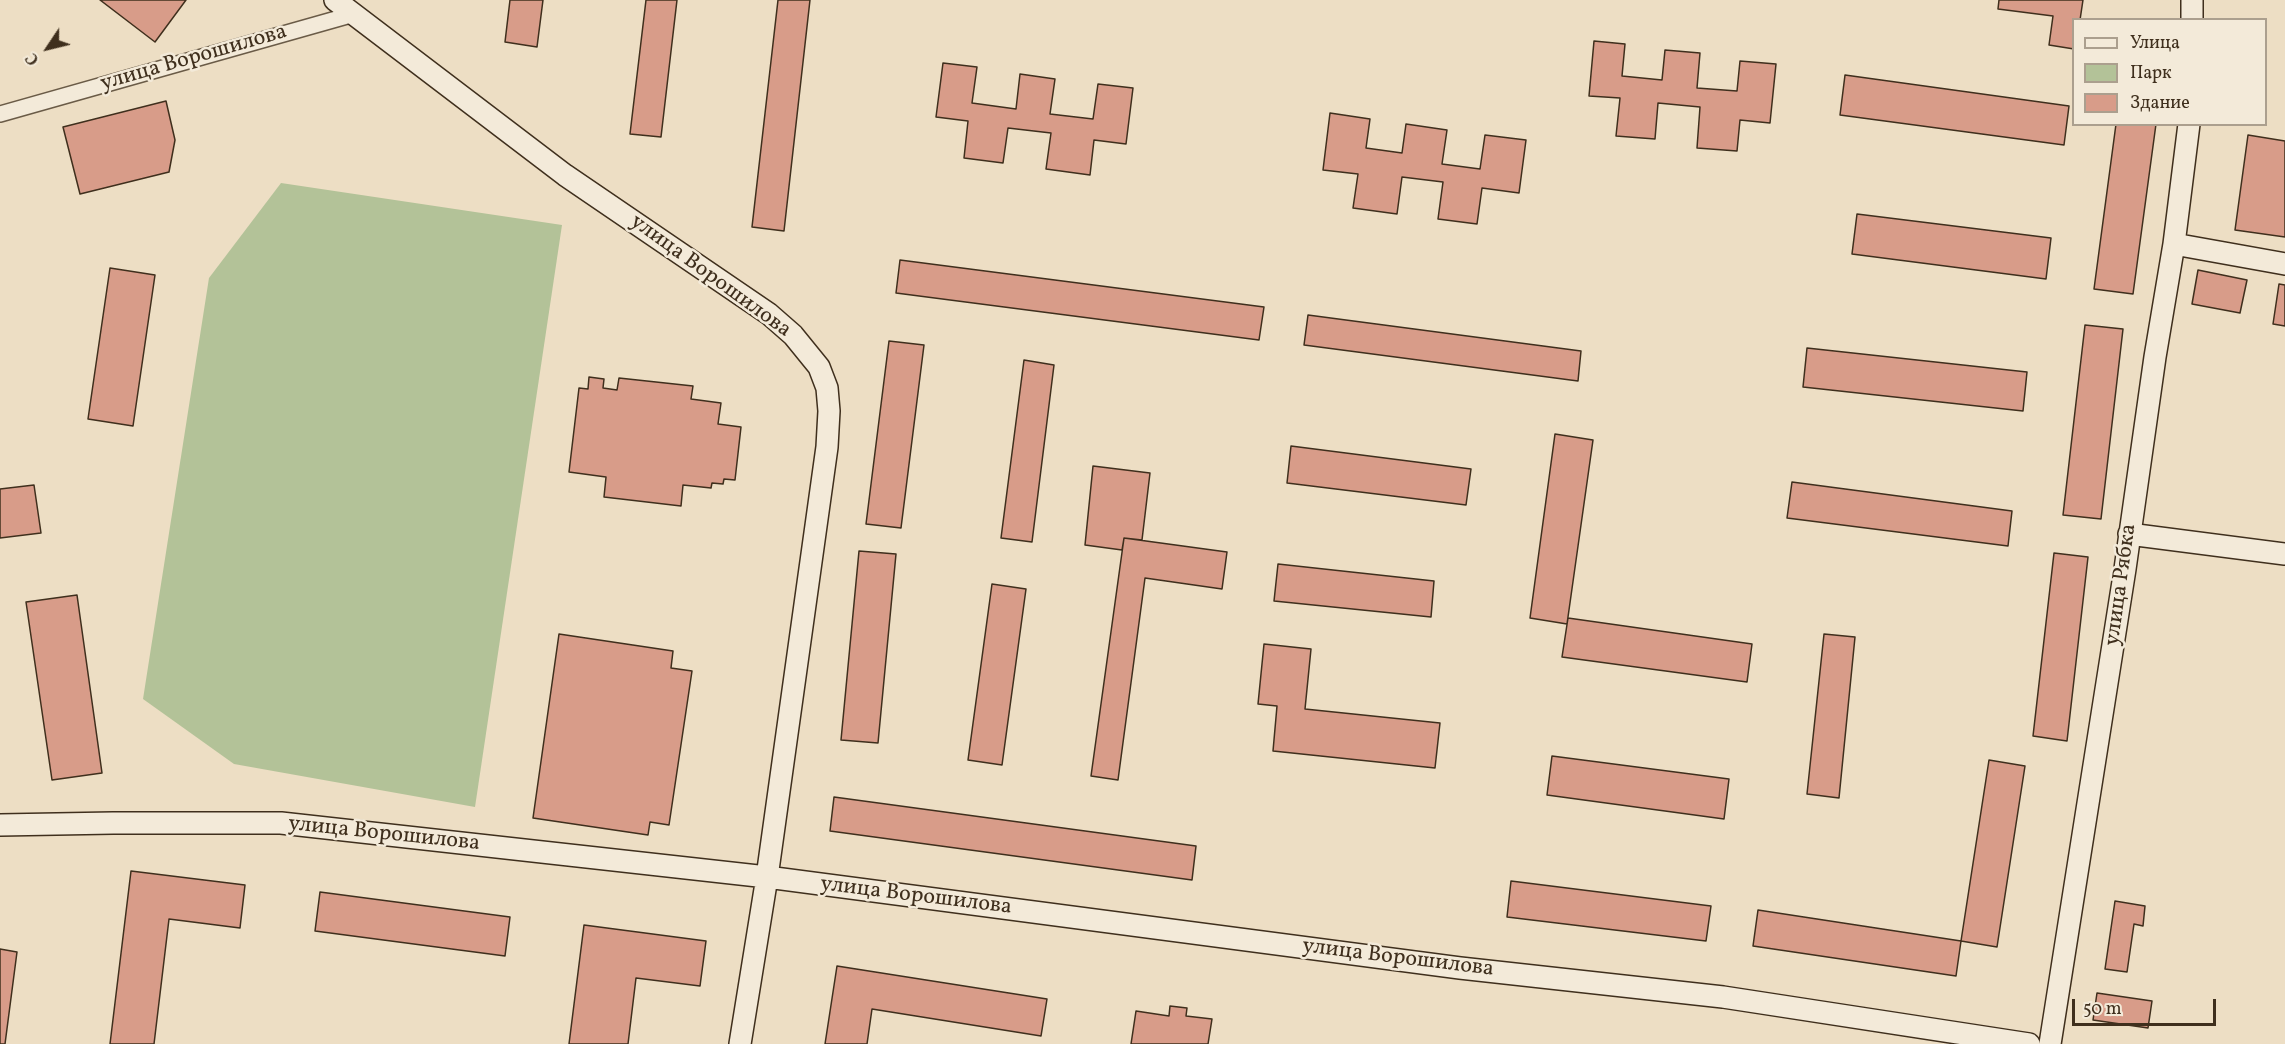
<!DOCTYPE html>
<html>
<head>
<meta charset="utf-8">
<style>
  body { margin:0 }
  #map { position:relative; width:2285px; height:1044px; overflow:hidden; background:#eddec4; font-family:Vollkorn,serif }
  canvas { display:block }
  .legend { position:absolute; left:2072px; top:18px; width:195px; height:108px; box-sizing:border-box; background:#f3ead9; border:2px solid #ab9f8e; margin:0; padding:8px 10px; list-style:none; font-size:18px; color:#3f2f1d }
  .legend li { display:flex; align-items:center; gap:12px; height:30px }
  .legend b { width:30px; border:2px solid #ab9f8e }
  .north { position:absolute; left:18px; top:18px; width:60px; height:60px; -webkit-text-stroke:4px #f3ead9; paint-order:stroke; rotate:235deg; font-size:16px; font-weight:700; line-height:24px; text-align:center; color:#3f2f1d }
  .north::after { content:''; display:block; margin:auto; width:21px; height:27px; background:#3f2f1d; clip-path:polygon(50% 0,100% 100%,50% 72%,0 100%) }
  .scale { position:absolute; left:2072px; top:999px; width:144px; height:27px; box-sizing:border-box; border:3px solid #3f2f1d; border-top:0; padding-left:8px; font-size:18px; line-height:21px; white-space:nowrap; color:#3f2f1d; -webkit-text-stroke:4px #f3ead9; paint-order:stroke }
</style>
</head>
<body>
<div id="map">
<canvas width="2285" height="1044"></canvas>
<ul class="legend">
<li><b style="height:8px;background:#f3ead9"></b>Улица</li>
<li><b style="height:16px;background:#b3c298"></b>Парк</li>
<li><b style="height:16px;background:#d89c89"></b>Здание</li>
</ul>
<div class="north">С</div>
<div class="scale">50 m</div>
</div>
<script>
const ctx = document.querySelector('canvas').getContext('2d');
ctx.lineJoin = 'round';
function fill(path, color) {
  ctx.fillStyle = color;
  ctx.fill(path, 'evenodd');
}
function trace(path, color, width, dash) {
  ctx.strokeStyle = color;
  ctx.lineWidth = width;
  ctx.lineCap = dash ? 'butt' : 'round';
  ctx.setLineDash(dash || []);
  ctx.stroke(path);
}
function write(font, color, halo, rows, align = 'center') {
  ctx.font = font + ' Vollkorn,serif';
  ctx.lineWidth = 5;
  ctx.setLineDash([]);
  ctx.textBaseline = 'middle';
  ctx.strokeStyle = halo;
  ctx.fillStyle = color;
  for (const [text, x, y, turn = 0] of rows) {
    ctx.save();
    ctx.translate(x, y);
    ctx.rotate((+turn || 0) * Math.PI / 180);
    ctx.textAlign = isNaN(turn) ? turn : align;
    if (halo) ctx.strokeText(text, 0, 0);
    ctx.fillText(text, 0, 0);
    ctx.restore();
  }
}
fill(new Path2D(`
  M281,183l281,42 -87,582 -241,-43 -91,-65 66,-421z`), '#b3c298');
const building = new Path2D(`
  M100,0h86l-31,42z
  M510,0h33l-6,47 -32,-5z
  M646,0h31l-16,137 -31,-3z
  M778,0h32l-26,231 -32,-4z
  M1999,0h84l-3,20h-6v29l-25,-4 4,-29 -55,-7z
  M1594,41l31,3 -3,32 40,4 3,-30 35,3 -3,35 40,3 3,-30 36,3 -6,59 -30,-3 -3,31 -40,-3 3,-41 -42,-4 -3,36 -39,-3 4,-38 -31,-2z
  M943,63l34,4 -5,36 44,6 4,-35 35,5 -5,35 43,5 5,-35 35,4 -7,56 -32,-4 -4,35 -44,-6 5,-36 -43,-5 -5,35 -39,-5 4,-37 -32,-4z
  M1845,75l224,31 -5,39 -224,-30z
  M166,101l9,39 -6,32 -89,22 -17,-67z
  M1330,113l40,6 -4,29 36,5 4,-29 41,6 -5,34 38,5 5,-34 41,5 -7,53 -37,-5 -5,36 -39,-5 5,-37 -41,-5 -5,37 -44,-6 5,-34 -35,-4z
  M2116,124h40l-23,170 -39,-5z
  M2248,135l37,6v96l-50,-7z
  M1857,214l194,24 -5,41 -194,-25z
  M900,260l364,47 -5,33 -363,-47z
  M110,268l45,7 -22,151 -45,-7z
  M2198,270l49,10 -7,33 -48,-9z
  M2279,284l6,1v41l-12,-2z
  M1308,315l273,36 -3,30 -274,-36z
  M2085,325l38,4 -22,190 -38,-4z
  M889,341l35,4 -23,183 -35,-4z
  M1807,348l220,24 -4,39 -220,-24z
  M1024,360l30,5 -22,177 -31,-4z
  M589,377l15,2 -1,9 14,2 2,-12 74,8 -2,13 30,4 -3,21 23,3 -6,53 -11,-1 -1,5 -11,-1 -1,5 -28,-3 -2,21 -77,-9 2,-20 -37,-5 10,-84 9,1z
  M1555,434l38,6 -26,184 -37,-6z
  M1291,446l180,23 -5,36 -179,-22z
  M1093,466l57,7 -8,67 -18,-2 -2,12 -37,-5z
  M1792,482l220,29 -4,35 -221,-28z
  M34,485l7,48 -41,5v-49z
  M1124,538l103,14 -5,37 -77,-11 -27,202 -27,-4z
  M859,551l37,3 -18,189 -37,-3z
  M2054,553l34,4 -21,184 -34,-5z
  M1278,564l156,17 -3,36 -157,-16z
  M992,584l34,5 -24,176 -34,-5z
  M77,595l25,178 -50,7 -26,-178z
  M1568,618l184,26 -5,38 -185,-25z
  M559,634l114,17 -2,17 21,3 -23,154 -19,-3 -2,13 -115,-17z
  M1824,634l31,3 -16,161 -32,-4z
  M1264,644l47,5 -6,60 135,14 -5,45 -162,-17 4,-45 -19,-2z
  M1552,756l177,23 -5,40 -177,-24z
  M1989,760l36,6 -28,181 -36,-6z
  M834,797l362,49 -4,34 -362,-49z
  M131,871l114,14 -5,43 -71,-9 -15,125h-44z
  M1511,881l200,25 -5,35 -199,-24z
  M320,892l190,25 -5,39 -190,-25z
  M2115,901l30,5 -2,20 -9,-2 -7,48 -22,-3z
  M1758,910l203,31 -5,35 -203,-30z
  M584,925l122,16 -6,45 -64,-8 -8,66h-59z
  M0,949l17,3 -12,92h-5z
  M837,966l210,33 -6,37 -169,-27 -5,35h-42z
  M2097,993l55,8 -4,27 -55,-8z
  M1170,1006l17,2 -1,8 26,3 -4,25h-77l5,-33 33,5z`);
fill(building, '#d89c89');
trace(building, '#3f2f1d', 1.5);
const street = new Path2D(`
  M0,114l354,-100`);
const secondary = new Path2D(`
  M335,0l230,175 204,139 24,21 26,32 8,21 2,23 -2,36 -60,430 -27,167
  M2192,0v20
  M2174,244l111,20
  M2129,534l156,20
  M0,825l113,-2h168l486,54 693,91 263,29 306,47
  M2050,1044l75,-475 30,-212 19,-113 15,-120`);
trace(street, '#6a5b47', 18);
trace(secondary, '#3f2f1d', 24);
trace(street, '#f3ead9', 15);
trace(secondary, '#f3ead9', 21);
write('22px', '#3f2f1d', '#f3ead9', [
  ["улица Ворошилова",194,59,-16],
  ["улица Ворошилова",710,277,36],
  ["улица Рябка",2122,585,-82],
  ["улица Ворошилова",384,835,6],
  ["улица Ворошилова",916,897,7],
  ["улица Ворошилова",1398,959,7]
]);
</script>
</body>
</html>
